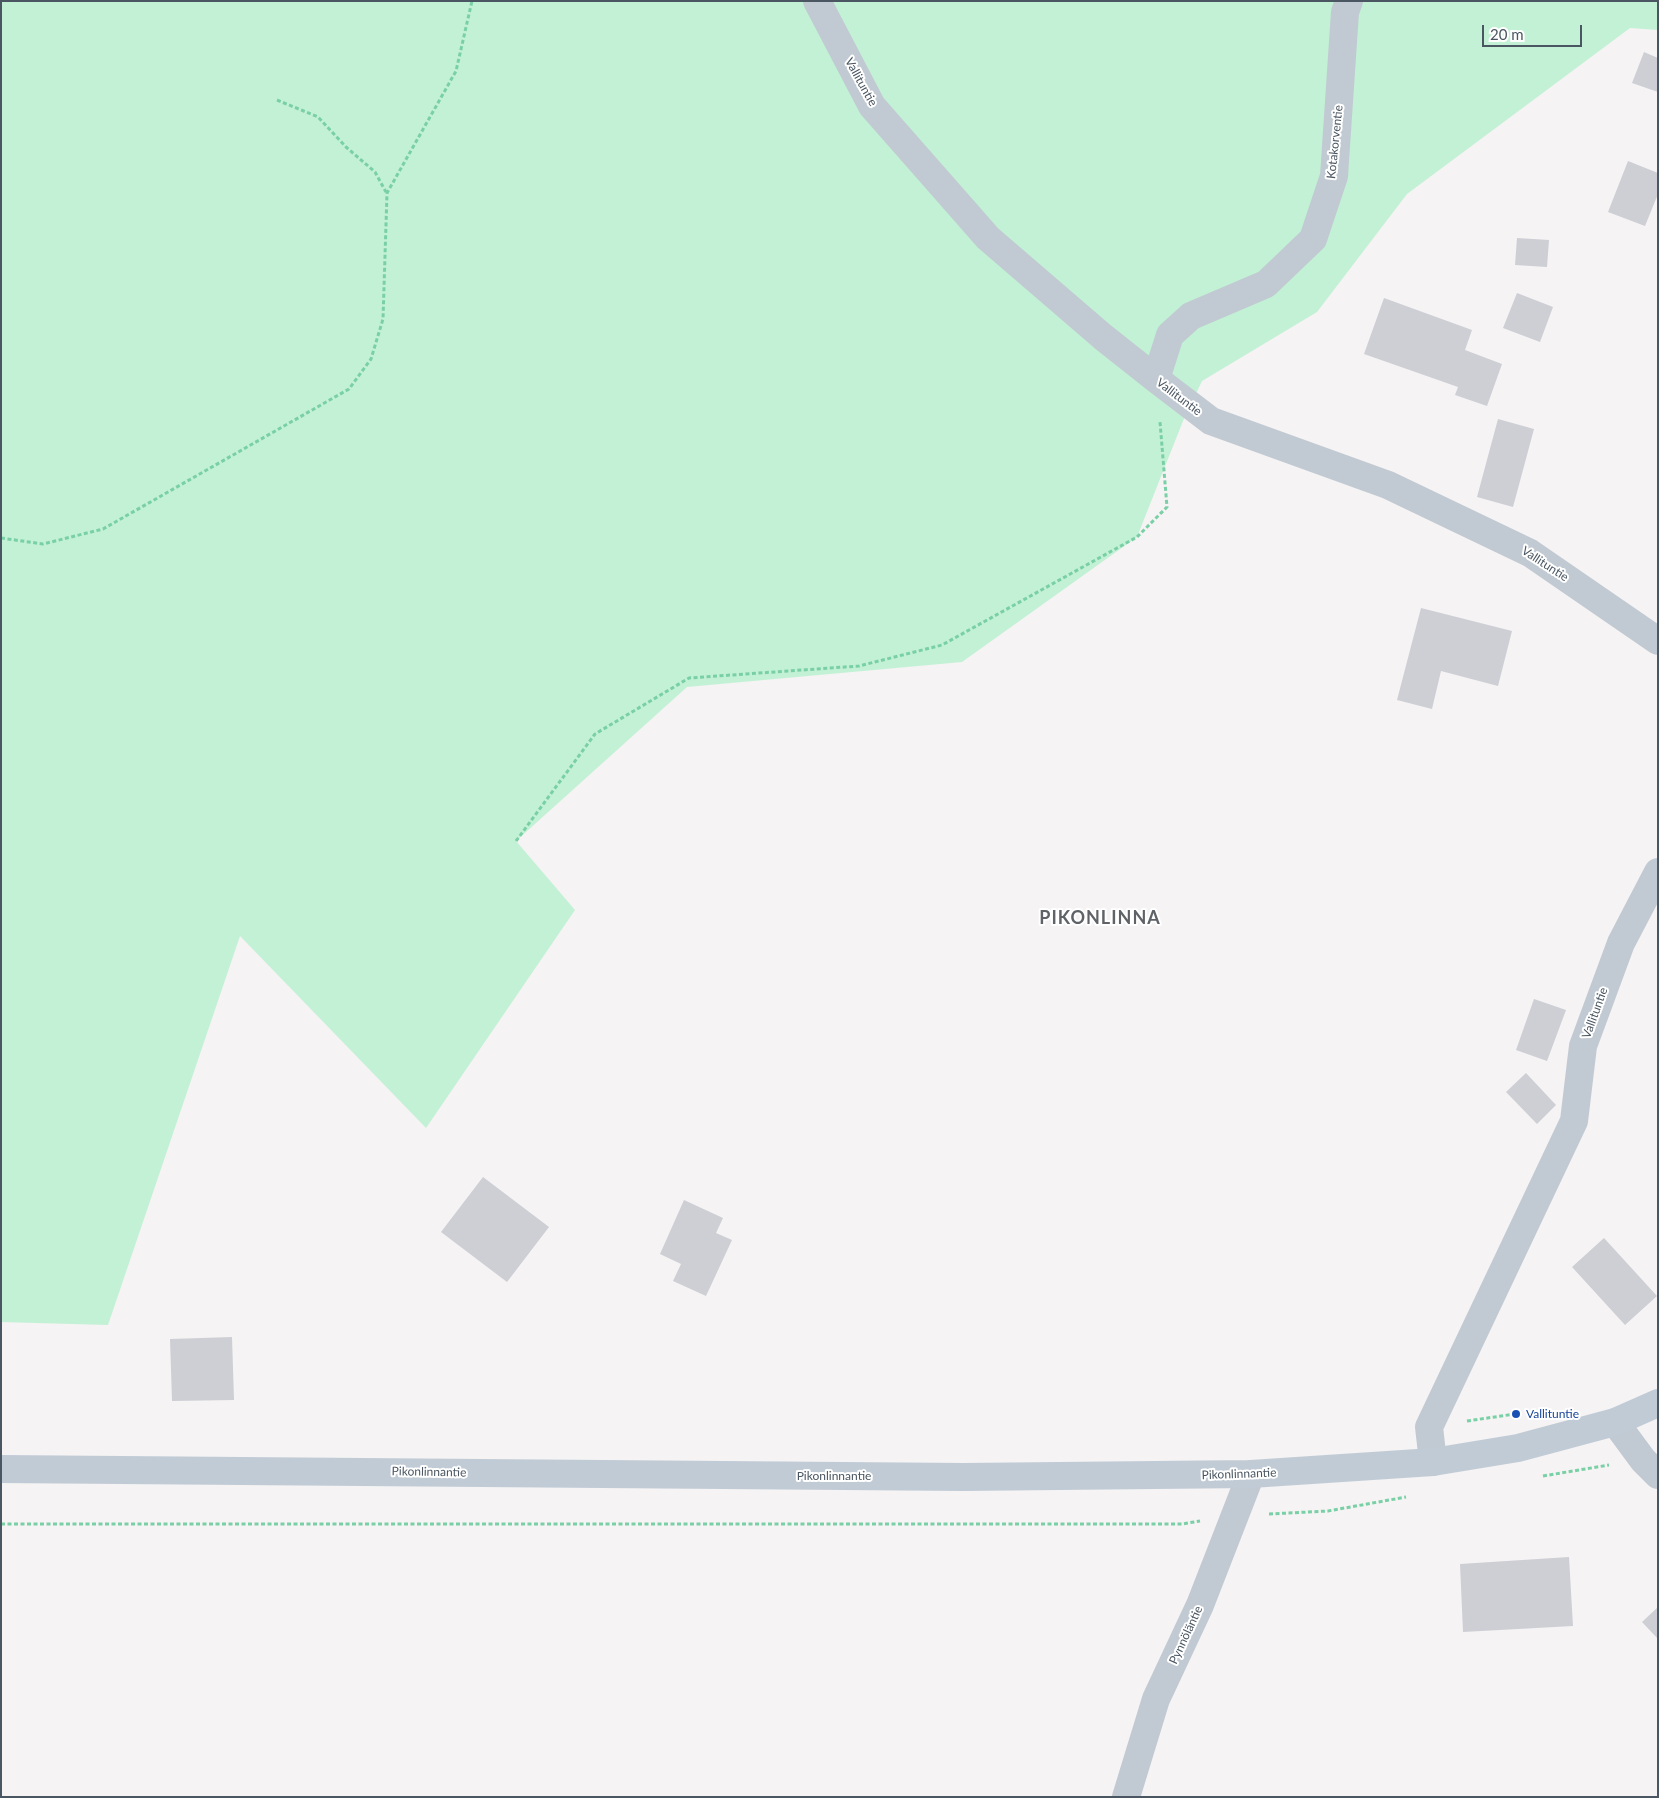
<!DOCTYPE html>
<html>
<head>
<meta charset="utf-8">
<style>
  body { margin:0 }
  #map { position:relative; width:1659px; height:1798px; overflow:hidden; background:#f5f3f3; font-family:Lato,sans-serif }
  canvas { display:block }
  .frame { position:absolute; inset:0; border:2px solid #4a5661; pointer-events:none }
  .scale { position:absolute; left:1482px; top:25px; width:100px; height:22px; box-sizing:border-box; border:2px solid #4a5661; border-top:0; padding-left:6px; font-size:15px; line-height:18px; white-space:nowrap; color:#4a5661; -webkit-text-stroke:4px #fff; paint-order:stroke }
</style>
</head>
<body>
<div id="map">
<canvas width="1659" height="1798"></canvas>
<div class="frame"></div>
<div class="scale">20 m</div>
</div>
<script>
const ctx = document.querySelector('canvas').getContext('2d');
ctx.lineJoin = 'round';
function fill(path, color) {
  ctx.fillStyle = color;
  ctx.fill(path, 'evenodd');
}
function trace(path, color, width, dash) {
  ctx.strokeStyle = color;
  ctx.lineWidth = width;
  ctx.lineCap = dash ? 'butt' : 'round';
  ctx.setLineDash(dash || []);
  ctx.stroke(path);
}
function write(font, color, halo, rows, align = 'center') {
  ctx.font = font + ' Lato,sans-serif';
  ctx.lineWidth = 4;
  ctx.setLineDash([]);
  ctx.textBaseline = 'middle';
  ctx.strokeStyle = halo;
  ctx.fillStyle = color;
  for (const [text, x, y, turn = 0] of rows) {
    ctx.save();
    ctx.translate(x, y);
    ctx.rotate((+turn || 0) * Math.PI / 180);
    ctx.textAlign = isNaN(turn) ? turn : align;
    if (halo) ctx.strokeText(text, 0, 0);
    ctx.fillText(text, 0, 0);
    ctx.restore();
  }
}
fill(new Path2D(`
  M1,1h1657v29l-28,-2 -223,166 -90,118 -115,69 -19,40 -46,116 -175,125 -275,25 -171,154 59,69 -149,218 -186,-192 -132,389 -107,-3z`), '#c3f1d5');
fill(new Path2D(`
  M1644,52l14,6v34l-26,-9z
  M1628,161l30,12v21l-13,32 -37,-14z
  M1517,238l32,2 -2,27 -32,-2z
  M1517,293l36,14 -13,35 -37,-14z
  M1384,298l88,32 -7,20 37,14 -15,42 -32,-11 3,-8 -94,-33z
  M1498,419l36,10 -21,78 -36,-10z
  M1421,608l91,23 -14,55 -57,-15 -9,38 -35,-9z
  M1534,999l32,11 -19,51 -31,-11z
  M1526,1073l30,32 -19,19 -31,-32z
  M483,1177l66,50 -42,55 -66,-50z
  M684,1200l39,18 -7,15 16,7 -26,56 -33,-15 8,-17 -21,-10z
  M1604,1238l53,58 -32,29 -53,-58z
  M232,1337l2,63 -62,1 -2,-62z
  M1569,1557l4,69 -110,6 -3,-68z
  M1658,1607v32l-16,-17z`), '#cdcfd5');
trace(new Path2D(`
  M277,100l41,17 28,30 29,25 11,20
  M1,538l42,6 60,-15 246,-140 22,-30 12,-40 4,-126 69,-122 16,-70
  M516,841l79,-107 94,-56 170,-12 83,-21 195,-108 30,-30 -7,-85
  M1467,1421l48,-7
  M1543,1476l66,-11
  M1269,1514l59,-3 78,-14
  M1,1524h1181l18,-3`), '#7ad0a6', 3, [4, 2.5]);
trace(new Path2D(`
  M817,1l55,105 116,132 115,99 53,42 55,42 177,64 142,68 128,88
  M1156,379l14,-44 21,-19 75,-32 47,-45 21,-63 11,-164 4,-11
  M1615,1422l28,38 15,15
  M1433,1462l-4,-35 145,-306 9,-75 38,-103 37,-71
  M1126,1797l30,-98 44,-94 51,-131`), '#c1cad2', 28);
trace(new Path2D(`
  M1,1469l962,8 288,-3 182,-12 85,-14 97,-26 43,-19`), '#c1cbd6', 28);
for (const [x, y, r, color] of [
  [1516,1414,5,"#1a4fb4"]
]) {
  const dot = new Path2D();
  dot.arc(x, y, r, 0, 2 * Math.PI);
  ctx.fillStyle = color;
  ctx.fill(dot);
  trace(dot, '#fff', 2);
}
write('12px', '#4a5661', '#fff', [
  ["Vallituntie",861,82,61],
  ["Kotakorventie",1335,142,-84],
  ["Vallituntie",1179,397,37],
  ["Vallituntie",1545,564,33],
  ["Vallituntie",1595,1013,-70],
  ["Pikonlinnantie",429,1472,1],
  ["Pikonlinnantie",1239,1474,-2],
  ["Pikonlinnantie",834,1476],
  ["Pynnöläntie",1186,1635,-65]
]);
write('12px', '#164399', '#fff', [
  ["Vallituntie",1526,1414]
], 'left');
ctx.letterSpacing = '1px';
write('bold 18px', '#5f6368', '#fff', [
  ["PIKONLINNA",1100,918]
]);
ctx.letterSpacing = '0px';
</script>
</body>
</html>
